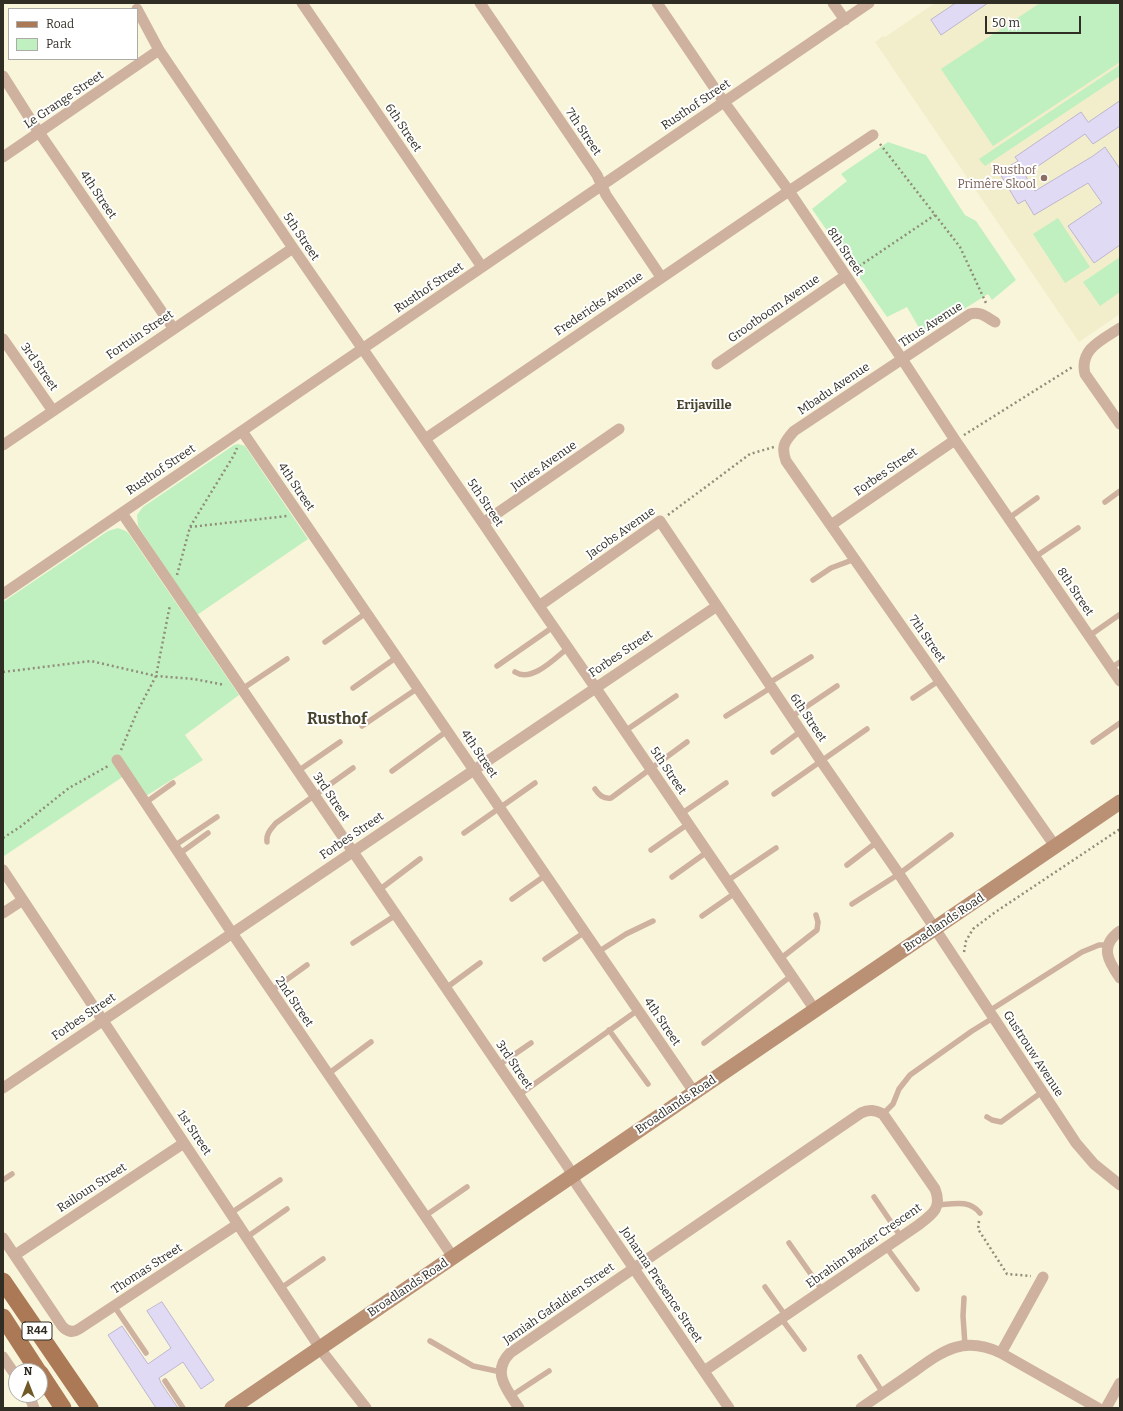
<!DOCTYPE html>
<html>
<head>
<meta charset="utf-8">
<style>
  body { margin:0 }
  #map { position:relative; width:1123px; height:1411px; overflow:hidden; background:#f9f5da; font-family:Bitter,serif }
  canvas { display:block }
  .frame { position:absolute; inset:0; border:4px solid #302e24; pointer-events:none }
  .legend { position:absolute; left:8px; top:8px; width:130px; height:52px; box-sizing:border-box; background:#fff; border:1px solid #acaba7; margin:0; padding:5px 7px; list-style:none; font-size:12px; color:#302e24 }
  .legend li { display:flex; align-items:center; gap:8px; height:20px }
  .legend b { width:20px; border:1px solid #acaba7 }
  .north { position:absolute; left:8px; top:1363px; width:40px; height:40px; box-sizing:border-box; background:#fff; border:1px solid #acaba7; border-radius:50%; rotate:0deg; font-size:11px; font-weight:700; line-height:16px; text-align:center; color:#302e24 }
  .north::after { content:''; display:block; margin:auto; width:14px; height:18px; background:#705a29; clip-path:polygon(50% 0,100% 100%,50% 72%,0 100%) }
  .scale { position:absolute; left:985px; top:16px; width:96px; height:18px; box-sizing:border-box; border:2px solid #302e24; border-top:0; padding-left:5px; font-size:12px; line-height:14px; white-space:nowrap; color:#302e24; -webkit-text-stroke:3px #fff; paint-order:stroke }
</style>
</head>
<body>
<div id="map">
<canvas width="1123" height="1411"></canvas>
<div class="frame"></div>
<ul class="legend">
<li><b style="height:5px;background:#ac7956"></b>Road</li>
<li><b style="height:11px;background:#c0f0c0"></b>Park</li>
</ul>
<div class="north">N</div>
<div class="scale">50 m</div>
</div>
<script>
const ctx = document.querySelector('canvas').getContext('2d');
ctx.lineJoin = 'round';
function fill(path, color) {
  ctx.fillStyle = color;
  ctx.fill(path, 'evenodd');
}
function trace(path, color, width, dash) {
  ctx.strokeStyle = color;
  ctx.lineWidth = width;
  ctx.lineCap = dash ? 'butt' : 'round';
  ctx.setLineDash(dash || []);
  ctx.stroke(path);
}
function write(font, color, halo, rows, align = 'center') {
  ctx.font = font + ' Bitter,serif';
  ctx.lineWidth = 4;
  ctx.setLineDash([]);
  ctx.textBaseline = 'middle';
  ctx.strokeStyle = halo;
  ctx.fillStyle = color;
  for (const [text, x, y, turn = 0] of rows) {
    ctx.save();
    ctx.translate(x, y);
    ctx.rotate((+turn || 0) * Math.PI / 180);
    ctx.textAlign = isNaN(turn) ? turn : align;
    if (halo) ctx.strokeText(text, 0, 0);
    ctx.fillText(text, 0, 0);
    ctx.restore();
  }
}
fill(new Path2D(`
  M935,3h185v311l-41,28 -204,-300 8,-6 2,1z`), '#f2edca');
fill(new Path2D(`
  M1040,3h80v59l-127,84 -52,-77z
  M1120,65v11l-135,90 -6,-7z
  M888,142l38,13 39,60 11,6 40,59 -24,20 -4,-6 -65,41 -16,-28 -20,10 -75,-108 35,-28 -6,-7z
  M1058,218l32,49 -25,16 -32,-49z
  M1120,257v35l-20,14 -17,-24z
  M238,444l7,2 63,93 -111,76 -59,-89 -1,-11 6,-8 91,-62z
  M118,528l8,3 3,3 110,161 -54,40 18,25 -57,36 -16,-24 -126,84 -1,-254 105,-71z`), '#c0f0c0');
const building = new Path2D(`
  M956,3h32l-47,32 -10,-15z
  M1120,101v25l-27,18 -8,-10 -60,41 10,16 58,-35 12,-9 15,22v76l-26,18 -26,-37 34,-23 -14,-20 -54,32 -9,-15 -7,4 -19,-32 19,-11 -3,-4 66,-45 7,10z
  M162,1302l52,78 -13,9 -18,-27 -24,16 2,5 17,25h-22l-48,-73 14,-9 26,38 23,-16 -24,-37z`);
fill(building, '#e1daf4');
trace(building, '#bdb6cf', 1);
trace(new Path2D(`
  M880,144l80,103 26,56
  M855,269l80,-54
  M964,435l110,-69
  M668,515l82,-61 24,-7
  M190,527l97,-11
  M177,575l13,-48 44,-72 3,-7
  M3,672l88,-11 65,15 38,3 31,6
  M121,750l16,-38 19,-36 14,-71
  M3,838l17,-11 49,-39 39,-22
  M964,952l2,-11 7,-12 21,-16 126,-84
  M979,1221l-1,8 29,45 24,2`), '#908d7b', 2.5, [2, 3]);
trace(new Path2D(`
  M1105,502l15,-11
  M1009,518l28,-20
  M1035,557l43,-29
  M813,580l18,-12 24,-9
  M1089,636l30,-21
  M325,642l41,-29
  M497,666l56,-39
  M1111,668l9,-6
  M515,672c17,11 40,-14 53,-24
  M769,683l42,-26
  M353,688l44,-31
  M242,689l45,-30
  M913,698l27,-18
  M726,716l46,-29
  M791,717l46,-31
  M362,726l56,-38
  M625,731l51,-35
  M1093,742l27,-19
  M773,752l28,-21
  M298,771l42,-29
  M392,771l55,-40
  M595,789c4,6 8,10 16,9l76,-56
  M774,794l93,-65
  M145,803l28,-20
  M681,814l45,-31
  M464,833l71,-50
  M267,842c-1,-9 4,-13 9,-19l77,-55
  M174,846l43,-29
  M651,850l37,-26
  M179,854l29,-21
  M847,865l30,-23
  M672,877l35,-25
  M727,881l49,-33
  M379,890l41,-31
  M512,899l34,-24
  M852,904l47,-30 52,-39
  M702,916l33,-23
  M353,943l43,-28
  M598,952l28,-18 27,-13
  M545,959l40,-27
  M780,959l37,-29 1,-8 -2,-7
  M446,988l34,-25
  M271,991l36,-26
  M989,1011l93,-59 17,-7h10
  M609,1030l39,54
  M704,1043l87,-67
  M499,1065l32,-22
  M328,1074l43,-32
  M519,1095l119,-85
  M883,1114l10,-10 6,-15 11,-14 62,-44 21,-13
  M987,1117l5,3 9,2 41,-30
  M3,1180l9,-6
  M874,1197l27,40
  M937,1205c16,-1 32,-6 43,8
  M231,1213l49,-33
  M425,1216l42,-29
  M247,1237l40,-28
  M789,1243l33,47
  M886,1247l31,42
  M765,1287l20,28
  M281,1288l42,-29
  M964,1298l-1,18 2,29
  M114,1306l32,47
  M781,1318l23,31
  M430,1341l43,25 28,6
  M860,1357l23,36
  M165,1381l18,27
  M511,1396l38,-25`), '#ceb29f', 5.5);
trace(new Path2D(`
  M302,3l180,264
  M480,3l117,172 9,20 55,82
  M657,3l67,99 65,89 113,168 53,81 165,241
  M833,3l12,17
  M137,9l22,41 134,198 190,275 56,83 56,81 220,323
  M3,76l31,49 139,203
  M3,157l156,-107
  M995,322c-9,-5 -15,-11 -25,-8l-176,117c-10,11 -13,16 -8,30l269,385
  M1120,328c-18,12 -41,21 -35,46l35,50
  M3,339l50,72
  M717,364l128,-88
  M242,431l452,661
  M425,439l364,-248 84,-56
  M3,445l290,-197
  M122,513l446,654 9,18 152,223
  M483,523l136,-94
  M831,525l124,-85
  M3,594l866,-591
  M539,606l121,-85 161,240 78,113 177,269 18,21 26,21
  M117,760l115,173 221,324
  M3,870l321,484 42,54
  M3,913l20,-13
  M1120,931c-21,15 -12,30 0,47
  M3,1088l714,-482
  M3,1238l59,88c5,6 11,7 17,3l159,-105
  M15,1255l169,-112
  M1001,1353l42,-76
  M3,1357l13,19
  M29,1395l5,13
  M519,1408c-12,-18 -28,-36 -9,-55l351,-240c8,-4 14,-3 22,1l52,75c8,20 -4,26 -18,37l-213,145
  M861,1408c17,-12 34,-23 51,-35 31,-22 50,-38 89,-20l97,55
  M1106,1408l14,-25`), '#ceb29f', 11);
trace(new Path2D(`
  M232,1408l888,-606`), '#ba9175', 15);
trace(new Path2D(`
  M3,1281l87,127
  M3,1317l35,54
  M40,1373l23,35`), '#ac7956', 17);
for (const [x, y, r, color] of [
  [1044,178,4,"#8d6e63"]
]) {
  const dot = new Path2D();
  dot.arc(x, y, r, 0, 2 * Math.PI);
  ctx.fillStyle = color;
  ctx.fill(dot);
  trace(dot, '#fff', 1.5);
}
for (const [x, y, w] of [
  [37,1331,30]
]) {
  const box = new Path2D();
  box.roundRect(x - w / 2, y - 9, w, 18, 3);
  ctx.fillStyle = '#fff';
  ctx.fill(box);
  trace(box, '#302e24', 1);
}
write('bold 11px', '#302e24', null, [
  ["R44",37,1331]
]);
write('12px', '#302e24', '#fff', [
  ["Le Grange Street",64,100,-34],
  ["Rusthof Street",696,105,-34],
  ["6th Street",403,128,56],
  ["7th Street",583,132,56],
  ["4th Street",98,195,56],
  ["5th Street",301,237,56],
  ["8th Street",845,252,56],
  ["Rusthof Street",429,288,-34],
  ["Fredericks Avenue",599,304,-34],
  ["Grootboom Avenue",774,309,-35],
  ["Titus Avenue",931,325,-33],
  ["Fortuin Street",140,335,-34],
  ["3rd Street",39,367,55],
  ["Mbadu Avenue",834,389,-34],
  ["Juries Avenue",544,466,-35],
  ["Rusthof Street",161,470,-34],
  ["Forbes Street",886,472,-35],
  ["4th Street",296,487,56],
  ["5th Street",485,503,56],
  ["Jacobs Avenue",621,533,-35],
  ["8th Street",1075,592,56],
  ["7th Street",927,639,55],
  ["Forbes Street",621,654,-34],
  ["6th Street",808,718,56],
  ["4th Street",479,754,56],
  ["5th Street",668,771,56],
  ["3rd Street",331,797,56],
  ["Forbes Street",352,836,-34],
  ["Broadlands Road",944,923,-34],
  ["2nd Street",294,1002,56],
  ["Forbes Street",84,1017,-34],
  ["4th Street",662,1022,56],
  ["Gustrouw Avenue",1033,1054,57],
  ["3rd Street",514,1065,56],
  ["Broadlands Road",676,1105,-34],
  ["1st Street",194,1133,56],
  ["Railoun Street",92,1188,-33],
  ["Ebrahim Bazier Crescent",864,1246,-35],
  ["Thomas Street",147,1269,-33],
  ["Johanna Presence Street",661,1285,56],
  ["Broadlands Road",408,1288,-34],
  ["Jamiah Gafaldien Street",559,1304,-35]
]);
write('12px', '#785e54', '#fff', [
  ["Rusthof",1036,171],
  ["Primêre Skool",1036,185]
], 'right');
write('bold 13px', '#47432d', '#fff', [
  ["Erijaville",704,405]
]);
write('bold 16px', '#47432d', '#fff', [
  ["Rusthof",337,720]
]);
</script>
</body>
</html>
